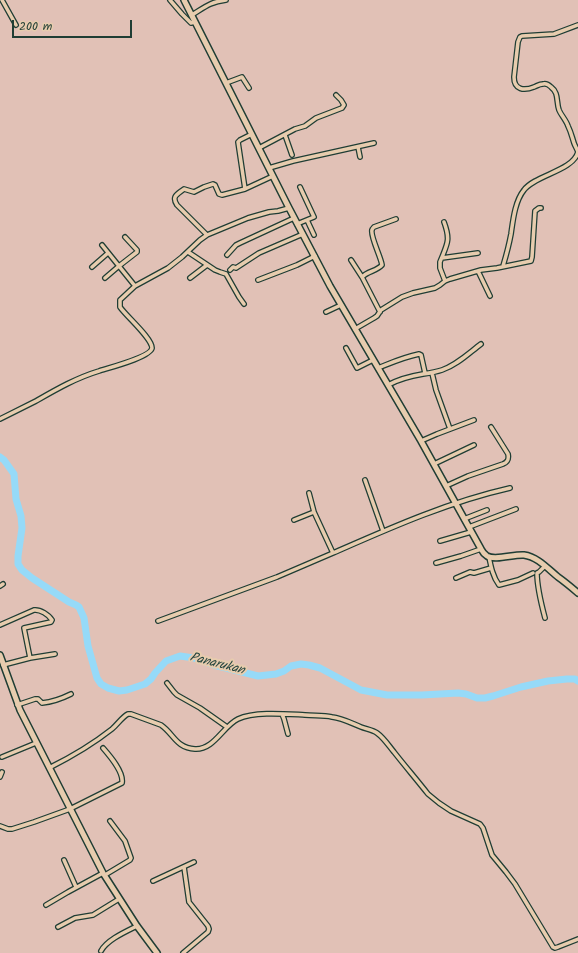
<!DOCTYPE html>
<html>
<head>
<meta charset="utf-8">
<style>
  body { margin:0 }
  #map { position:relative; width:578px; height:953px; overflow:hidden; background:#e1c1b6; font-family:Kalam,sans-serif }
  canvas { display:block }
  .scale { position:absolute; left:12px; top:20px; width:120px; height:18px; box-sizing:border-box; border:2px solid #1f3d34; border-top:0; padding-left:5px; font-size:12px; line-height:14px; white-space:nowrap; color:#1f3d34; -webkit-text-stroke:3px #e7ccae; paint-order:stroke }
</style>
</head>
<body>
<div id="map">
<canvas width="578" height="953"></canvas>
<div class="scale">200 m</div>
</div>
<script>
const ctx = document.querySelector('canvas').getContext('2d');
ctx.lineJoin = 'round';
function trace(path, color, width, dash) {
  ctx.strokeStyle = color;
  ctx.lineWidth = width;
  ctx.lineCap = dash ? 'butt' : 'round';
  ctx.setLineDash(dash || []);
  ctx.stroke(path);
}
function write(font, color, halo, rows, align = 'center') {
  ctx.font = font + ' Kalam,sans-serif';
  ctx.lineWidth = 4;
  ctx.setLineDash([]);
  ctx.textBaseline = 'middle';
  ctx.strokeStyle = halo;
  ctx.fillStyle = color;
  for (const [text, x, y, turn = 0] of rows) {
    ctx.save();
    ctx.translate(x, y);
    ctx.rotate((+turn || 0) * Math.PI / 180);
    ctx.textAlign = isNaN(turn) ? turn : align;
    if (halo) ctx.strokeText(text, 0, 0);
    ctx.fillText(text, 0, 0);
    ctx.restore();
  }
}
trace(new Path2D(`
  M0,457l4,3 10,14 2,25 5,17 1,12 -4,28v8l4,6 10,8 37,24 7,3 3,2 5,11 4,28 9,32 4,6 7,4 11,3 8,-1 18,-6 6,-5 4,-6 11,-12 14,-5 14,2 20,7 44,11 18,-2 8,-3 7,-5 10,-2 8,1 11,3 41,22 26,5h35l36,-2 8,1 11,4h8l8,-2 28,-9 27,-6 19,-2h8l3,2`), '#96daf8', 7);
const street = new Path2D(`
  M2,0l14,25
  M170,0l12,14 9,9 4,-1
  M192,15c13,-8 18,-13 34,-15
  M226,83l16,-6 7,11
  M285,135l7,20
  M358,147l2,10
  M259,148l36,-19 10,-3 11,-8 26,-10 2,-3 -3,-5 -5,-5
  M269,168l24,-7 81,-18
  M245,189l-7,-47 2,-2 12,-6
  M307,220l7,15
  M444,222c7,19 3,22 -4,40v6l5,13
  M297,224l17,-7 -14,-30
  M207,235l-30,-30c-6,-9 1,-11 7,-16l10,3 10,-5 9,-3 2,1 4,9 3,1 23,-6 28,-13
  M102,245l33,41
  M188,252l27,18 5,2 6,2 13,23 5,7
  M227,255l9,-10 4,-2 54,-25
  M442,258l36,-5
  M351,260l11,17
  M503,266c3,-10 6,-21 8,-32 2,-14 4,-33 13,-44 11,-15 49,-19 54,-38 -1,-3 -3,-6 -4,-9 -2,-6 -3,-11 -6,-17 -2,-6 -7,-11 -9,-16 -3,-9 0,-17 -8,-23 -2,-2 -5,-4 -8,-3 -4,0 -6,2 -9,3 -10,4 -20,3 -20,-10l4,-35 2,-5 2,-1 32,-2 24,-9
  M92,267l16,-14
  M230,270l3,-3 3,1 23,-15 44,-19
  M478,271l12,25
  M105,278l14,-12 18,-14v-2l-12,-13
  M190,278l17,-13
  M258,280l39,-15 18,-9
  M326,312l15,-7
  M380,312l-18,-35c6,-6 15,-6 20,-12 -1,-8 -12,-29 -10,-35 0,-1 1,-2 2,-3l22,-8
  M355,329l19,-11 3,-2 4,-6 21,-13 11,-4 22,-5 5,-3 5,-4 5,-2 31,-9 16,-2 34,-7 1,-4 3,-46 4,-3h2
  M346,348l11,20 16,-8
  M378,368c15,-6 26,-11 41,-14l2,1 4,18
  M432,373l4,17 14,39
  M388,385c11,-6 23,-9 35,-11 7,-1 13,-2 19,-4 15,-5 27,-17 39,-26
  M0,419c12,-6 24,-12 36,-18 21,-12 40,-23 63,-30 9,-3 52,-14 53,-23 0,-10 -26,-32 -32,-41v-7l15,-14 33,-18 14,-11 18,-17 7,-5 41,-17 21,-6 9,-1 11,-3
  M421,441l16,-7 37,-14
  M434,464l40,-19
  M365,480l18,51
  M446,486l22,-10 35,-12c5,-2 6,-5 5,-10l-17,-27
  M309,493l5,19 19,41c57,-25 115,-51 177,-65
  M464,519l23,-9
  M294,520l20,-8
  M469,527l47,-18
  M440,541l31,-9
  M489,557c2,10 4,20 10,28l19,-5 15,-7
  M436,563l25,-7 20,-7
  M545,566l-6,6 -2,1c0,15 4,30 8,45
  M456,578l14,-6 4,1 17,-5
  M0,586l3,-2
  M158,621l119,-44 56,-24
  M0,625l34,-15c6,-1 15,5 18,10l-1,2 -27,6 6,30
  M3,665l27,-7 25,-4
  M167,683l7,9 3,3 23,13 27,19
  M17,705l18,-6h3l4,4c10,-1 21,-5 29,-9
  M282,714l2,5 4,15
  M2,757l34,-14
  M49,768c22,-11 44,-24 63,-39 6,-5 10,-12 16,-15h3l30,11c13,9 15,23 34,24 19,1 28,-23 43,-30 17,-8 48,-5 67,-4 9,1 18,0 27,2 10,1 19,6 29,10 5,2 12,3 16,6 7,5 12,13 17,19 11,14 23,28 34,42l11,9 12,8 29,13 3,4 9,27 14,17 9,12 38,63 2,1 3,-1 20,-8
  M0,777l2,-5
  M0,826l8,3h4l22,-7 36,-13 52,-26c2,-11 -12,-27 -19,-35
  M64,860l12,27
  M105,875l25,-15 1,-2 -6,-17 -15,-20
  M153,881l41,-19
  M46,905l22,-13 35,-19
  M58,927l17,-9 18,-3 26,-16
  M101,951c6,-11 24,-19 36,-25
  M183,953l25,-21 1,-3 -1,-3 -19,-24 -5,-35`);
const secondary = new Path2D(`
  M184,0l105,208 41,78 91,155 60,108c1,2 3,5 6,7 8,5 27,-2 37,-1 14,2 24,14 34,22 7,5 13,10 20,16
  M0,655l20,55 83,163 34,53 20,27`);
trace(street, '#1f3d34', 6);
trace(secondary, '#1f3d34', 8);
trace(street, '#e7ccae', 3.5);
trace(secondary, '#e7ccae', 5);
write('italic 13px', '#25453e', '#e7ccae', [
  ["Panarukan",217,665,14]
]);
</script>
</body>
</html>
